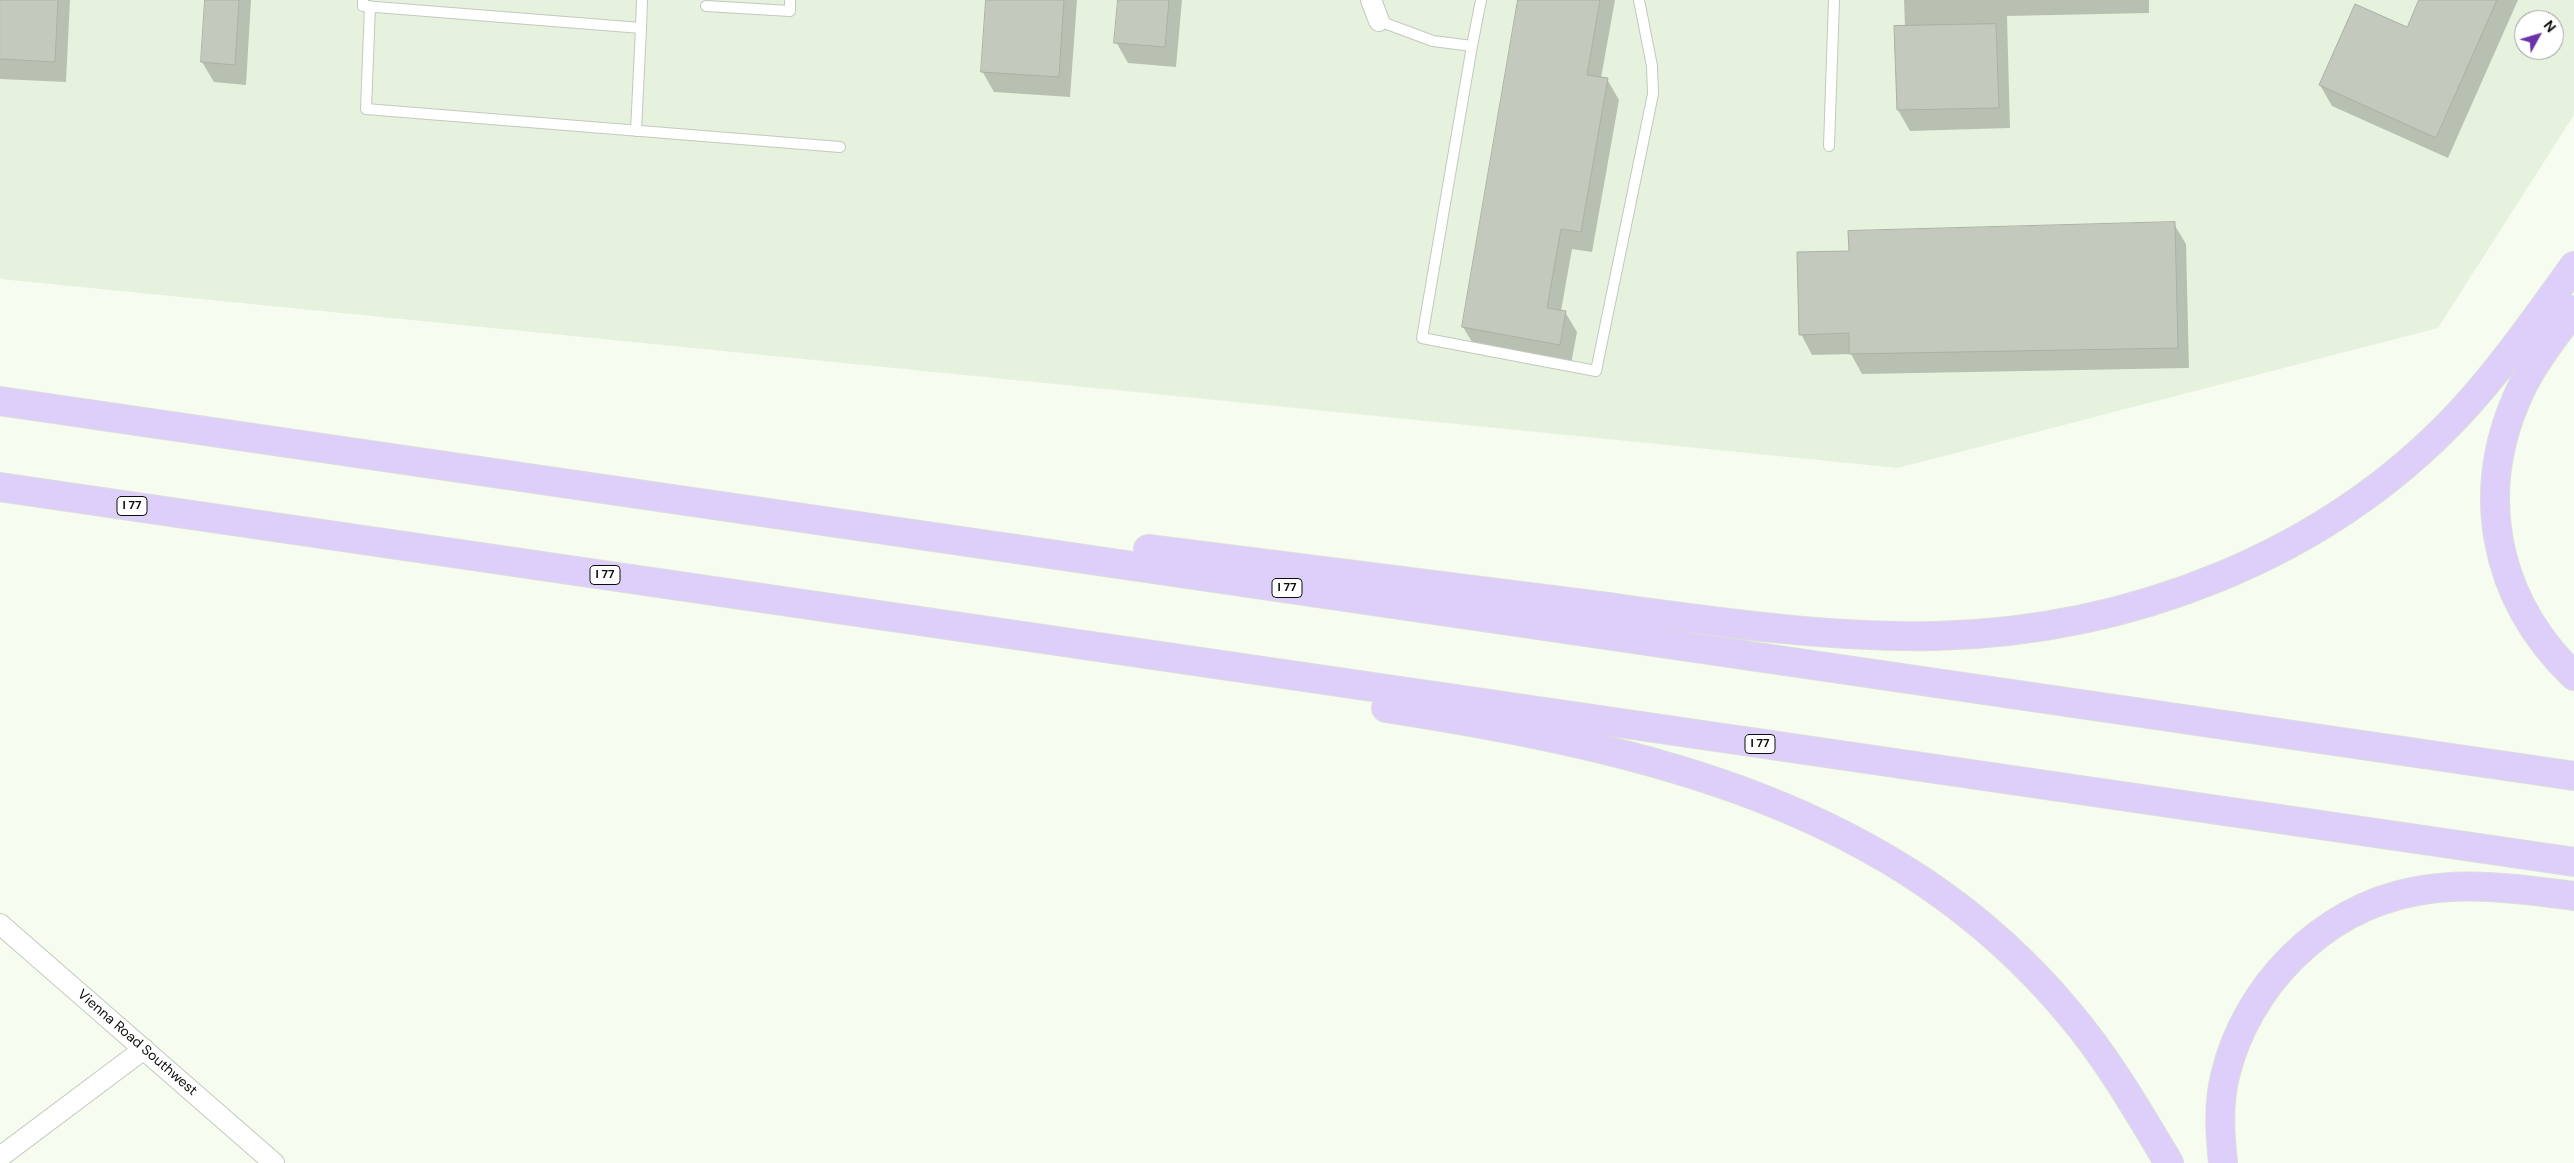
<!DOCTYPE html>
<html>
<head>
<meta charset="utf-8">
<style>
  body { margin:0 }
  #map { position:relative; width:2574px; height:1163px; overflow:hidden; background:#f6fdf0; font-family:"DM Sans",sans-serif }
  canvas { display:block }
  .north { position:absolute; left:2514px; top:10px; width:50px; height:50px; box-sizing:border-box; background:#fff; border:1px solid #9e9f9d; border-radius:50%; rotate:51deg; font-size:14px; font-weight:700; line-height:20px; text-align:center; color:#0c0e0a }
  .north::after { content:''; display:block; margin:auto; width:18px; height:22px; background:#6a33aa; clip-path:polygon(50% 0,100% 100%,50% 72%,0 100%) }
</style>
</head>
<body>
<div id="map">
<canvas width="2574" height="1163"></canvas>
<div class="north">N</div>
</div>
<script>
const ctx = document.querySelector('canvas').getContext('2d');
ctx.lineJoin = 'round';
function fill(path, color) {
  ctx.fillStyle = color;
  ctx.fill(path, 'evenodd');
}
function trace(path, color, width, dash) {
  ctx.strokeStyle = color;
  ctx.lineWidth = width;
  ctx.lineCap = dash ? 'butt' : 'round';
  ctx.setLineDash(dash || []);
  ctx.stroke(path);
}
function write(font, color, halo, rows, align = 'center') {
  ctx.font = font + ' "DM Sans",sans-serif';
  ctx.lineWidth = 4.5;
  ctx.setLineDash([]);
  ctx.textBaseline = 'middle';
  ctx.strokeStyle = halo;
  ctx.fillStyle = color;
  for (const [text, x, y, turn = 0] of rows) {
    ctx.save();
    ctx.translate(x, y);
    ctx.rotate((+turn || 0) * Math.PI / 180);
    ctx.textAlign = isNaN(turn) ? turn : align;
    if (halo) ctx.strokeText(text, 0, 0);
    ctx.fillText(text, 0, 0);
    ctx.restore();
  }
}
fill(new Path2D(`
  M0,0h2574v115l-136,213 -540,140 -1898,-189zM2524,20h30v30h-30z`), '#e7f2de');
fill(new Path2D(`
  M0,0h70l-4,82 -66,-3z
  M206,0h45l-5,85 -32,-3 -12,-20z
  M987,0h90l-7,97 -76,-5 -12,-21z
  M1119,0h63l-6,67 -48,-4 -12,-21z
  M1520,0h95l-14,78 6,1 12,21 -27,152 -20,-3 -11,62 4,1 12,20 -6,32 -96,-17 -12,-20z
  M1904,0h245v13l-142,3 3,112 -100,3 -12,-21 -3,-82 10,-1z
  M2421,0h97l-70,158 -116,-52 -12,-21 88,-56z
  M2174,224l12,20 3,124 -327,6 -11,-20 -39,1 -11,-21 49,-82z`), '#0003');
const building = new Path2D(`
  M0,0h58l-3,62 -55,-3z
  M205,0h34l-4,65 -34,-3z
  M986,0h78l-5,77 -78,-5z
  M1118,0h51l-4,47 -51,-4z
  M1518,0h82l-13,75 21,3 -27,154 -20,-3 -14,79 19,3 -6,34 -98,-18z
  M2419,0h78l-61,138 -117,-53 36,-81 52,23z
  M1996,24l3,84 -102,2 -3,-84z
  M2175,222l3,126 -329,6v-21l-50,2 -2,-83 52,-1 -1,-20z`);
fill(building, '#c3c9bd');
trace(building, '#abb1a5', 1);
const service = new Path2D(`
  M363,0v6l278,22 1,-28
  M370,6l-4,103 474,38
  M706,6l84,5v-11
  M1379,21l54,20 39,5 9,-46
  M1472,46l-50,292 174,33 57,-277 -1,-28 -13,-66
  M636,131l5,-103
  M1829,146l5,-146`);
const minor = new Path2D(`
  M1371,0l8,21
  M0,924l274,239
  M0,1157l144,-108`);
const motorway = new Path2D(`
  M2574,310c-18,24 -37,48 -51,75 -51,103 -31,212 51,291
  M0,401l2574,375
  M0,487l2574,375
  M1148,549c151,20 302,37 452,57 111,15 224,32 336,30 194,-5 388,-79 522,-221 43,-46 79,-98 116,-149
  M1386,708c256,40 509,96 683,305 39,46 69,98 100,150
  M2223,1163c-3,-29 -5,-58 2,-87 21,-89 96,-166 187,-184 54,-11 108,-3 162,4`);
trace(service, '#c2c9bd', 12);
trace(minor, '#c2c9bd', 22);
trace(motorway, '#ddd', 30);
trace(service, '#fff', 10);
trace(minor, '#fff', 20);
trace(motorway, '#ddcff9', 28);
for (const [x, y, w] of [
  [132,506,30],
  [605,575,30],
  [1287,588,30],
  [1760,744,30]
]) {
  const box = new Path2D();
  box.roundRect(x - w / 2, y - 9.5, w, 19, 4);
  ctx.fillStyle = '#fff';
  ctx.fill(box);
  trace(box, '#0c0e0a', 1);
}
write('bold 12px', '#0c0e0a', null, [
  ["I 77",132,506],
  ["I 77",605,575],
  ["I 77",1287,588],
  ["I 77",1760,744]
]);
write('14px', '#0c0e0a', '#fff', [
  ["Vienna Road Southwest",137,1043,41]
]);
</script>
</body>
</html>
